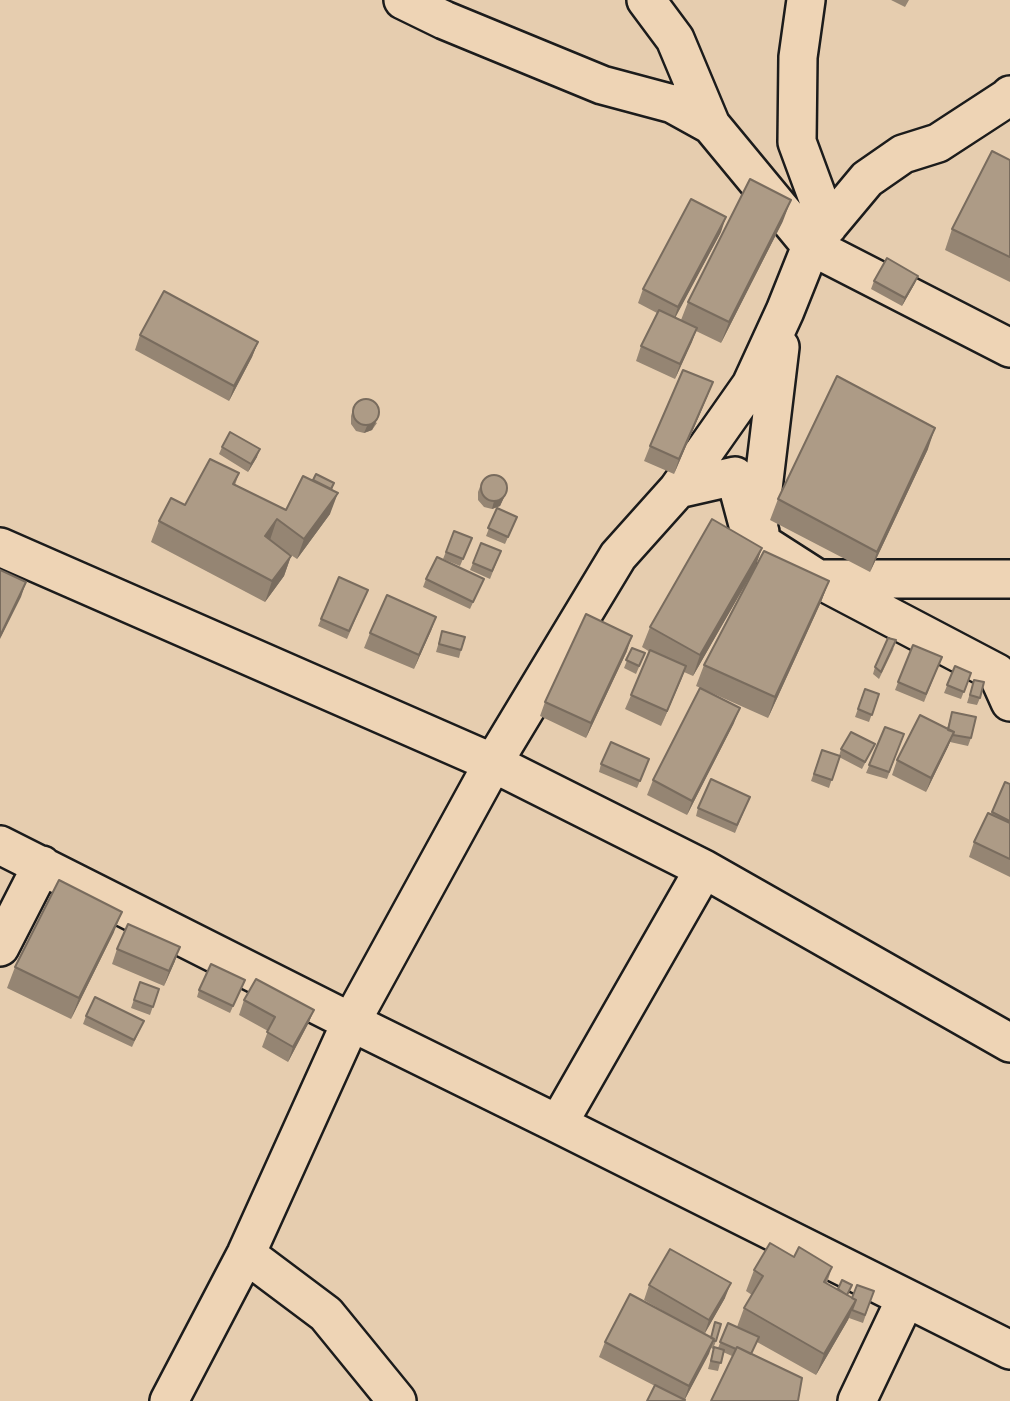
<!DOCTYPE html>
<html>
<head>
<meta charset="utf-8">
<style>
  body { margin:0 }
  canvas { display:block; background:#e6cdaf }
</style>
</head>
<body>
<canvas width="1010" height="1401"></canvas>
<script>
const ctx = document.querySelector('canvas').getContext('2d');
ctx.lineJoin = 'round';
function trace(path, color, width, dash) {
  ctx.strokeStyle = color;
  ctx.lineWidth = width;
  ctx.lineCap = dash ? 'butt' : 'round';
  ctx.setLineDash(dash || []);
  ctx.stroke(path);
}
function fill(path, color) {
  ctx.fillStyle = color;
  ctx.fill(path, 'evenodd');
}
const street = new Path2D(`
  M403,0l41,20 158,65 71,19 38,21 100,121 199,102
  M646,0l29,39 36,86
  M806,0l-8,57 -1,85 31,84
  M678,489l73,-104 34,-74 26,-65 56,-67 36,-25 35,-11 69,-45 3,-3
  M760,532l-2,-2 22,-183
  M0,547l493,216 211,106 306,174
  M822,581l175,92 13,29
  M0,845l351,177 207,102 452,226
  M0,947l42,-82
  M558,1124l146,-255
  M246,1254l80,60 71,87
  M169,1401l77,-147 105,-232 142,-259 125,-207 60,-67 57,-13 16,60 67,43h192
  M857,1401l49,-103`);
trace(street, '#1c1c1c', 42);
trace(street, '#eed4b5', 37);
fill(new Path2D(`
  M891,0h18l-4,7z
  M1010,160v122l-65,-32 7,-21z
  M783,221l-62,122 -25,-12 -21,48 -39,-18 5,-15 16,-33 -19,-10 5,-14 78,-57 -46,85 6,3 7,-18z
  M874,281l41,2 -13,23 -31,-17z
  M140,335l118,7 -6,15 -23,44 -94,-51z
  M713,382l-6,15 -33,77 -30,-13 6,-15z
  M353,409l24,14 -5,7 -8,3 -8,-2 -5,-7v-8z
  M222,447l35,10 -9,15 -29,-18z
  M928,449l-58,123 -100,-52 8,-21z
  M239,473l-4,12 51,25 27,-30 21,3 -2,7 -2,24 -33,45 -9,-6 3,3 -7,20 -19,26 -114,-60 8,-21z
  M481,484l26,7 -7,15 -8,3 -8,-2 -6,-7v-8z
  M497,508l20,9 -12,27 -19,-8z
  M454,531l18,7 -12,28 -17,-7z
  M762,548l-7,18 74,15 -8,21 -53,116 -72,-32 8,-21 47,-91 -58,102 -9,-4 -23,54 -36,-17 25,-57 -8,-5 8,-20z
  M501,551l-11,28 -20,-9 3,-7z
  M426,579h58l-14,30 -47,-22z
  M365,597l-18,42 -29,-13 3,-7z
  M436,617l-22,52 -50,-21 6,-15z
  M442,631l19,19 -2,8 -23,-6z
  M913,645l29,12 -18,45 -29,-12z
  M632,648l13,5 -9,21 -12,-6z
  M894,648l-15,31 -6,-5 2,-7z
  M627,651l-41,87 -46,-22 5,-14z
  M955,666l16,7 -10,26 -17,-6z
  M974,680l6,18 -3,7 -10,-2z
  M865,689l14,5 -10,28 -14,-5z
  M952,712l19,26 -3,8 -18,-4 -24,50 -34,-17 5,-15 50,-31z
  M734,723l-47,92 -40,-20 6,-15z
  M885,727l19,7 -17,45 -21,-6z
  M875,744l-13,25 -23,-12 -10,31 -18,-7 11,-31 17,6 2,-7z
  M649,759l-12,29 -38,-16 2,-8z
  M1005,782l5,2v93l-41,-20 5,-15 17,-28z
  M750,797l-15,36 -39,-17 2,-8z
  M114,932l-43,87 -64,-31 8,-21z
  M117,949l58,12 -11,25 -52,-22z
  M245,980l-15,33 -33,-16 2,-7z
  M140,982l19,7 -9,26 -19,-7z
  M244,1000l70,10 -6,14 -20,38 -26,-15 6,-16 -29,-16z
  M86,1016l58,5 -12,26 -49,-23z
  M794,1257l38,10 -5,16 25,15 22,-7 -11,32 -14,-5 -33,57 -59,-33 -25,14 -9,-4 -5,19 -10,-2 6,-22 4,1 10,-25 9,4 7,-19 8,-13 -6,-4 8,-21z
  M649,1285l76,13 -21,36 12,7 -3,8 -2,-1 -27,53 -85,-44 6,-15 84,-16 -45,-26z`), '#958573');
fill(new Path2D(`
  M791,200l-8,21 -62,122 8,-21z
  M726,217l-5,15 -48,90 5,-15z
  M918,276l-3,7 -13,23 3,-8z
  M697,328l-5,14 -17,37 5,-15z
  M258,342l-6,15 -23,44 5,-15z
  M713,382l-6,15 -33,77 5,-15z
  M379,415l-7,15 -8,3 3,-7z
  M935,428l-7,21 -58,123 7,-20z
  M260,449l-3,8 -9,15 3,-8z
  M507,491l-7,15 -8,3 2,-8z
  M338,493l-8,21 -33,45 7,-20z
  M277,519l-7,21 -5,-4z
  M762,548l-7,20 -62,108 7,-21z
  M291,556l-7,20 -19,26 7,-21z
  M829,581l-8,21 -53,116 7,-21z
  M26,582l-5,15 -21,42v-3z
  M436,617l-5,14 -17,38 5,-14z
  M632,636l-5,15 -41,87 5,-15z
  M686,666l-5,14 -20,46 6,-15z
  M740,708l-6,15 -47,92 5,-14z
  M954,732l-6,15 -22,45 5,-14z
  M122,912l-8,20 -43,87 8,-21z
  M180,947l-5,14 -11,25 5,-15z
  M314,1010l-6,14 -20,38 5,-15z
  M731,1283l-6,15 -21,37 5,-15z
  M856,1300l-8,20 -32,55 8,-21z
  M714,1339l-5,15 -25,47 5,-15z`), '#796c5e');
const building = new Path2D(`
  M992,151l18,9v97l-58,-28z
  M750,179l41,21 -62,122 -41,-20z
  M691,199l35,18 -48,90 -35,-18z
  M887,258l31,18 -13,22 -31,-17z
  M164,291l94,51 -24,44 -94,-51z
  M659,310l38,18 -17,36 -39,-18z
  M683,370l30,12 -34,77 -29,-13z
  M837,376l98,52 -58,124 -99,-53z
  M353 412a13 13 0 1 1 26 0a13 13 0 1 1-26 0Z
  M230,432l30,17 -9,15 -29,-17z
  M210,459l29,14 -6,11 53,26 17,-34 35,17 -34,46 -27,-20 -12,17 26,20 -19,25 -113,-60 12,-23 14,7z
  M316,474l18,9 -3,6 -18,-9z
  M481 488a13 13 0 1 1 26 0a13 13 0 1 1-26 0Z
  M497,508l20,9 -9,20 -20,-9z
  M712,519l50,29 -62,107 -50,-28z
  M454,531l18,7 -9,21 -17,-7z
  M481,543l20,8 -9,20 -19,-8z
  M764,551l65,30 -54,116 -71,-32z
  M437,557l47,22 -11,23 -47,-23z
  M0,570l26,12 -26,54z
  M339,577l29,13 -19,41 -28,-12z
  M387,595l49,22 -17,38 -49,-22z
  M586,614l46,22 -41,87 -46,-21z
  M442,631l23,6 -4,13 -22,-6z
  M888,638l8,2 -15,32 -6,-5z
  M913,645l29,12 -16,37 -28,-12z
  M632,648l13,5 -6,13 -13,-6z
  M650,650l36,16 -19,45 -36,-16z
  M955,666l16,7 -7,19 -17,-7z
  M974,680l10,2 -4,16 -10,-3z
  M700,688l40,20 -48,93 -39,-21z
  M865,689l14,5 -7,21 -14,-6z
  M952,712l24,5 -5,21 -18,-3 1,-3 -6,-2z
  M920,715l34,17 -23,46 -34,-18z
  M885,727l19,7 -15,38 -20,-7z
  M851,732l24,12 -10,18 -24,-13z
  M611,742l38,17 -9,22 -39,-17z
  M822,750l18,6 -8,24 -18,-6z
  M711,779l39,18 -13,28 -39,-17z
  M1005,782l5,2v37l-18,-9z
  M988,813l22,10v36l-36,-17z
  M59,880l63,32 -43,86 -64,-31z
  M128,924l52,23 -11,24 -52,-22z
  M211,964l34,16 -12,26 -34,-16z
  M256,979l58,31 -21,37 -26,-15 8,-15 -31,-17z
  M140,982l19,7 -6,18 -19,-7z
  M95,997l49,24 -10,19 -48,-24z
  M770,1243l24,14 5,-10 33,20 -8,15 32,18 -32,54 -80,-46 19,-32 -9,-6z
  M670,1249l61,34 -22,37 -60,-35z
  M842,1280l10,5 -5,10 -9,-6z
  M857,1285l17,6 -9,24 -13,-5 4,-10 -4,-2z
  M630,1294l84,45 -25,47 -84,-44z
  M715,1322l6,2 -5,17h-3l1,-2 -3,-1z
  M728,1323l31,14 -8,17 -14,-7 -1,2 -16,-7z
  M714,1347l10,3 -3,13 -10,-2z
  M737,1347l65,31 -4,23h-87z
  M655,1385l30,15 -1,1h-37z`);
fill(building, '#ad9b86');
trace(building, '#796c5e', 2);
</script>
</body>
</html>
